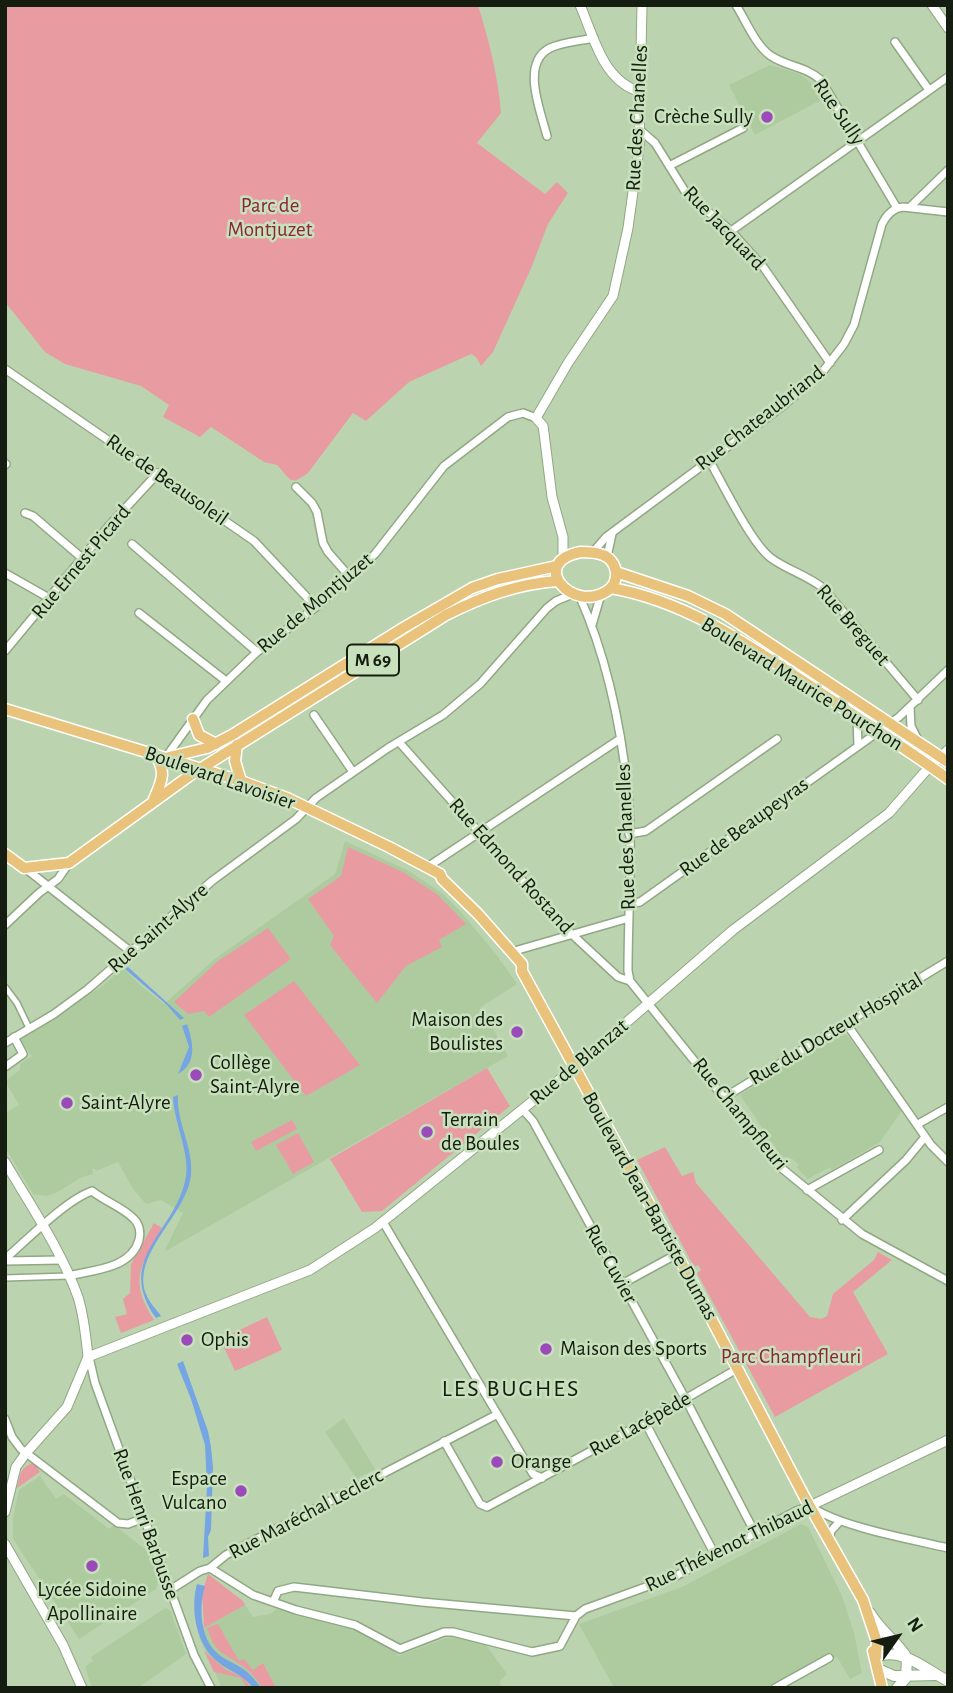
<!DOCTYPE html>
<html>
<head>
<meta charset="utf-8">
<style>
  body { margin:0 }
  #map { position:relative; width:953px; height:1693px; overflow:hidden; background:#bbd4af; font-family:"Alegreya Sans",sans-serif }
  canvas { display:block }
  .frame { position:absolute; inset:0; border:7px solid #141d10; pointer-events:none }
  .north { position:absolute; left:862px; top:1602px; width:70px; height:70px; -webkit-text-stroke:5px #c8e1bc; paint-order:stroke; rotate:56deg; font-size:19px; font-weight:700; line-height:28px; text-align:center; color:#141d10 }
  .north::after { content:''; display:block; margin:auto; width:24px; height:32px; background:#141d10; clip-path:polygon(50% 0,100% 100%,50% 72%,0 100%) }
</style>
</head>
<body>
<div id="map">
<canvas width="953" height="1693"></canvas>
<div class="frame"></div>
<div class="north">N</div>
</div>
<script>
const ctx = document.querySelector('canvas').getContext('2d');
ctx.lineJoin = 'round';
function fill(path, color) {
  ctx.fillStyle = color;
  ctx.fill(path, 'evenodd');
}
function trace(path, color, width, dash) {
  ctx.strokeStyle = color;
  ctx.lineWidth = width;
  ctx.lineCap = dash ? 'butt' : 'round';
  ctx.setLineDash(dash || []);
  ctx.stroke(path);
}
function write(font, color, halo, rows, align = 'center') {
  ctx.font = font + ' "Alegreya Sans",sans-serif';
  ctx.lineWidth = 5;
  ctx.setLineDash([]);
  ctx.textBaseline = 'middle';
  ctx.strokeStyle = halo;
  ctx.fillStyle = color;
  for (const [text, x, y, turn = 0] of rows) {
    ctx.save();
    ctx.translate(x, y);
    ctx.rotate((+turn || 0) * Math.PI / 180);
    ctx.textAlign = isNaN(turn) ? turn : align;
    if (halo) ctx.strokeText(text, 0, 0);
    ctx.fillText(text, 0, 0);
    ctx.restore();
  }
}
fill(new Path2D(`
  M770,65l30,9 10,8 13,17 -68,36 -26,-50z
  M345,841l64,30 34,23 17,17 36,43 21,30 -36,23 27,49 -344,196 19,-39 -22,-13 -15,4 -13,-15 -15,-27 -22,9 -1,-2h-3l1,5 -11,3 -26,16 -10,3 -13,-2 -28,-47v-28l2,-1 -2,-5 14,-8 -14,-24 15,-11v-6l12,-8 -13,-17 82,-52 22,-19 16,16 25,20 52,-46 119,-84z
  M841,1033l6,2 56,74 -23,33 -48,28 -2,-3 -22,12 -12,-12 3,-2 -5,-5 -6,-3h-6l-42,-62z
  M344,1418l31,51 -18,10 -32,-47z
  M40,1476l16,23 8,-5 45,35 5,-4 35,27 10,27 -3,10 -77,50 -66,-100v-22l6,-27z
  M801,1524l7,3 34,69 12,37 8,40 -12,6 -13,-22 -56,31h-167l-35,-64 103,-37z
  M245,1605l8,12 17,-3 7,-5 77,17 41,26 3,4 48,-18 11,-1 29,8 21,29 -7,7 1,7h-279l-23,-51 5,-9z
  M165,1608l5,2 16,44 -48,34h-46l-7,-21 8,-6 -2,-4z`), '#aecba0');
fill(new Path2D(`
  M5,5h473c11,36 20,70 23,108l-24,30 68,51 12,-12 11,11 -20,31 -16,42 -39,86 -12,14 -5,-9 -5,-3 -62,28 -43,39 -13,-8 -45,60c-19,14 -17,6 -31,-8l-13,-3 -53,-35 -11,10 -37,-20 6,-12 -28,-19 -76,-22 -20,-12 -40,-50z
  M348,847l55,25 35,23 28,29 -27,16 3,7 -36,19 -29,37 -47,-58 4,-9 -26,-37 33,-23z
  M268,928l23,31 -82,58 -5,-6 -16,3 -14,-12 44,-41z
  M294,981l66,84 -54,31 -62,-81z
  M487,1068l23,38 -128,105 -20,1 -32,-53z
  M292,1120l5,9 -41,22 -5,-9z
  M298,1133l16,29 -21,12 -17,-29z
  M665,1147l17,29 11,-4 3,11 114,134 11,2 6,-3 6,-22 41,-34 4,-8 14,8 -39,32 35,62 -113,63 -78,-144 4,-3 -3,-5 -4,2 -57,-107z
  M154,1223l8,5c-21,38 -34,51 -8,92l-33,13 -6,-16 12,-3 -4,-15 7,-6 1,-29z
  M267,1317l15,33 -47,21 -15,-32z
  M34,1463l6,9 -23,16c3,-12 3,-22 17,-25z
  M208,1574l35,27 2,4 -41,23 -2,-35z
  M218,1624l21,37 5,-2 9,11 10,-7 13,25h-13c-6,-7 -11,-16 -19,-21 -22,-16 -27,-11 -37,-39z
  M204,1651l22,19 17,7 8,11h-4l-6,-10 -27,-6z`), '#e89ca1');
fill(new Path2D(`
  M128,967l56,51 -4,2 -13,-15 -42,-36z
  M187,1024c6,18 11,39 -9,50l11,-27 -7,-21z
  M178,1095c-2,27 16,53 13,80 -4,40 -60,78 -45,119 3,8 10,15 15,22l-5,2c-43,-61 21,-86 30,-142 4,-22 -12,-54 -13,-79z
  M183,1361l25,70 3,16 2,20 -2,63 -3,7 1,19 -6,2 4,-71 -2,-42 -14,-46 -14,-35z
  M197,1584l8,2c-6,19 -5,48 9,64 9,10 22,13 32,21 6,5 11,11 15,17h-8c-10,-14 -23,-16 -35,-26 -22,-17 -28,-53 -21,-78z`), '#76a5e4');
const pedestrian = new Path2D(`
  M5,987l12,16 12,25
  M5,1278l63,-2`);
const minor = new Path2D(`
  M736,5c10,16 20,41 35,51 17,11 34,10 50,24l76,128
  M895,42l34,48
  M639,129l16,14 31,50 45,38 33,37 66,95
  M547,136c-6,-24 -27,-73 3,-88 13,-6 30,-7 44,-10
  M669,166l74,-38
  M910,207l38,-37
  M731,231l217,-154
  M5,369l249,172 62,66
  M709,460c14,24 42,83 62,98 16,12 36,17 52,30l95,112
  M5,465l1,-1
  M296,487l16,16 5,9 6,31 5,9 21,24
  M25,513l8,3 49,42
  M132,544l125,108
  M593,552l13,-15 178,-132 40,-35 20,-26 10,-19 28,-101c5,-10 11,-16 21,-17l45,5
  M607,557l5,-23
  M5,573l44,25
  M579,595c28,62 42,131 49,198 5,59 0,119 0,178l2,10 149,185 83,68 86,47
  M139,613l87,68
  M592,625l9,-31
  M5,651l103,-124 50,-54
  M910,707l1,19 8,16
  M314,715l39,57
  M857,717l1,29
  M399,742l163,183 56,52 12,4
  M166,757l41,-57 50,-48 59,-45 59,-53 69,-88 64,-49 15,-4 13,5
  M629,834l17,-3 131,-92
  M25,868l105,83
  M426,868l194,-129
  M629,904l11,-2 259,-185 49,-47
  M5,925l34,-32 19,-14 11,-16
  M511,952l118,-34
  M846,1023l85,122 17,17
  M5,1043l49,-29 34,-25 124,-108 84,-62 20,-21 72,-50 55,-33 37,-31 67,-76 9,-7 17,-7
  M5,1067l18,-13 -9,-17
  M725,1097l223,-136
  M523,1110l10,11 152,277 70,135
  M918,1124l30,-17
  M807,1190l72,-40
  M842,1220l64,-60 19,-23
  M383,1222l150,252 9,4
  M5,1259c22,-19 61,-59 87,-68 14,11 32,17 42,28 5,5 7,13 5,21 -8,29 -46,30 -71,36
  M5,1261l56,-1
  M622,1284l55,-30
  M89,1357l6,26 99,272 17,33
  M5,1419l7,18 9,12 97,74 10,1 16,-6
  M645,1422l70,133
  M444,1441l36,63 7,3 158,-85 92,-53
  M829,1539l2,-8 9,-10
  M210,1568l43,27 43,15 59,15 45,24 44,-17h9l79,20 28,-6 16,-30 9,-7 91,-33 120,-65 14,-5c30,21 100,33 138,42
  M170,1590l30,-19 10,-3 16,-13 270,-140
  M273,1602l5,-11 16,-4 128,15 154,14
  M775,1688l54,-30`);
const tertiary = new Path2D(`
  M580,5c14,32 23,77 61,87
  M932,5l16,23
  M563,558v-21l-11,-40 -8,-64 -1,-7 -7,-8 32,-55 45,-67 15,-68 11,-80 3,-143
  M5,1162c26,44 56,88 73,135 6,19 8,40 10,60
  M810,1506l138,-66
  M5,1512l11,-45 10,-14 41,-46 21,-50 222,-87 65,-42 200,-161 158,-137 156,-117 41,-47 18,-16
  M5,1544l58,101 19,43`);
const secondary = new Path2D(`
  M870,1613c10,18 27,28 37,45
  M876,1657c26,-11 50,13 72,24
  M878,1669l16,7 42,-1
  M897,1688l9,-10 1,-20`);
const primary = new Path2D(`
  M581,552c7,0 15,0 22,3 15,6 18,27 4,36 -35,23 -80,-29 -26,-39z
  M616,572l72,24 37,18 223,148
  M611,588c80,14 146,63 213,107 41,28 83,54 124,84
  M5,709l236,72 46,17 102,49 51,27 2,5 36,35 44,50v7l171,313 111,212 59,104 14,42 -1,15
  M193,719l6,16 17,9
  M237,745l-2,16 6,20
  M154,753c13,18 8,28 0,46
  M169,757l38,-9 25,-13 171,-107 69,-40 26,-9 59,-13
  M5,854l19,14 45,-5 123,-89 254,-159c36,-18 70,-31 111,-34
  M873,1651l9,37`);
trace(pedestrian, '#90a884', 8);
trace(minor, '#90a884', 10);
trace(tertiary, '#90a884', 11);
trace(secondary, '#90a884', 12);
trace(primary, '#fff', 13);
trace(pedestrian, '#fff', 5);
trace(minor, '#fff', 7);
trace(tertiary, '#fff', 9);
trace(secondary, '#fff', 10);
trace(primary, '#e9c27b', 10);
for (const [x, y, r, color] of [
  [767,117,7,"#9b4ab9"],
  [517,1032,7,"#9b4ab9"],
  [196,1075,7,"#9b4ab9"],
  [67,1103,7,"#9b4ab9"],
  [427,1132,7,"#9b4ab9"],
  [187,1340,7,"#9b4ab9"],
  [546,1349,7,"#9b4ab9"],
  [497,1462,7,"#9b4ab9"],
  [241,1491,7,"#9b4ab9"],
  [92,1566,7,"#9b4ab9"]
]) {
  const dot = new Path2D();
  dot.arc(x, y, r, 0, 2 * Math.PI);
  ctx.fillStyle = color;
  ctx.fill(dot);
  trace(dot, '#c8e1bc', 2.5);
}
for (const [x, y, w] of [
  [373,660,52]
]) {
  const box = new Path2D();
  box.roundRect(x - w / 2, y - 15.5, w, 31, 5);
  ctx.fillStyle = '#c8e1bc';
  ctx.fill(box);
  trace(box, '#141d10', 2);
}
write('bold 19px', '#141d10', null, [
  ["M 69",373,660]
]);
write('21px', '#141d10', '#c8e1bc', [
  ["Rue Sully",839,112,56],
  ["Rue des Chanelles",637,118,-87],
  ["Rue Jacquard",724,228,46],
  ["Rue Chateaubriand",760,418,-38],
  ["Rue de Beausoleil",167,480,35],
  ["Rue Ernest Picard",81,562,-50],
  ["Rue de Montjuzet",315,603,-40],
  ["Rue Breguet",853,625,49],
  ["Boulevard Maurice Pourchon",802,684,32],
  ["Boulevard Lavoisier",220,778,19],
  ["Rue de Beaupeyras",744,827,-36],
  ["Rue des Chanelles",626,837,-92],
  ["Rue Edmond Rostand",511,866,48],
  ["Rue Saint-Alyre",158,928,-41],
  ["Rue du Docteur Hospital",836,1029,-31],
  ["Rue de Blanzat",579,1062,-40],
  ["Rue Champfleuri",740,1114,51],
  ["Boulevard Jean-Baptiste Dumas",650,1206,61],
  ["Rue Cuvier",611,1264,61],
  ["Rue Lacépède",640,1424,-29],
  ["Rue Maréchal Leclerc",306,1514,-28],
  ["Rue Henri Barbusse",146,1524,70],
  ["Rue Thévenot Thibaud",729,1546,-26]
]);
write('21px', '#141d10', '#c8e1bc', [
  ["Crèche Sully",753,117,"right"],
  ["Maison des",503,1020,"right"],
  ["Boulistes",503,1044,"right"],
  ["Collège",210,1063],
  ["Saint-Alyre",210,1087],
  ["Saint-Alyre",81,1103],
  ["Terrain",441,1120],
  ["de Boules",441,1144],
  ["Ophis",201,1340],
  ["Maison des Sports",560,1349],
  ["Orange",511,1462],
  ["Espace",227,1479,"right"],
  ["Vulcano",227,1503,"right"],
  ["Lycée Sidoine",92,1590,"center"],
  ["Apollinaire",92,1614,"center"]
], 'left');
write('21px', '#8b2637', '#c8e1bc', [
  ["Parc de",270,206],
  ["Montjuzet",270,230],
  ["Parc Champfleuri",791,1357]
]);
ctx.letterSpacing = '2px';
write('24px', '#141d10', '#c8e1bc', [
  ["LES BUGHES",511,1389]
]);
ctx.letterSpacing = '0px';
</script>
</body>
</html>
